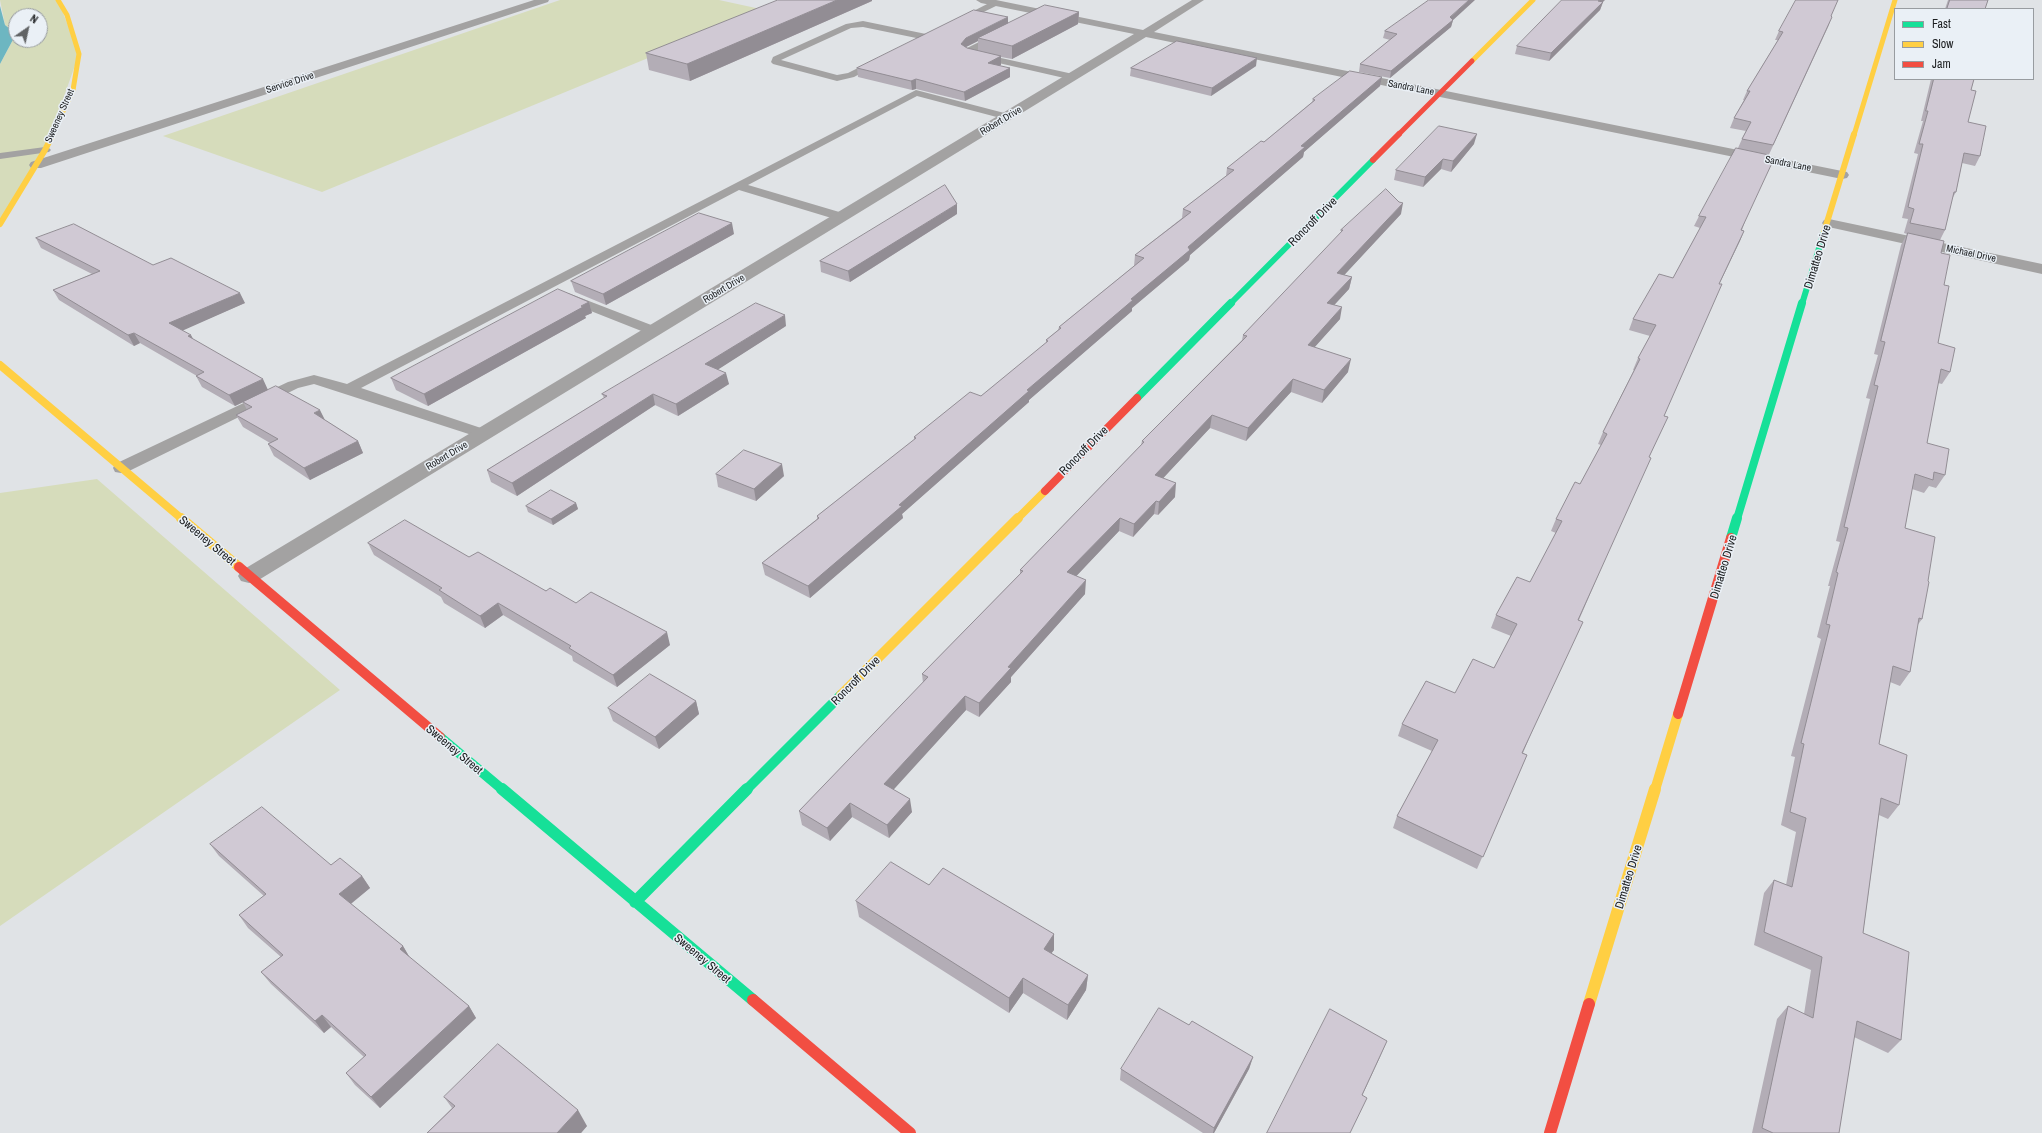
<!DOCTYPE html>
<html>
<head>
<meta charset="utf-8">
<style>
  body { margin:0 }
  #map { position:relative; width:2042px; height:1133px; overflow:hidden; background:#e0e3e6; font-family:"Archivo Narrow",sans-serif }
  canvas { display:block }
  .legend { position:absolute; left:1894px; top:8px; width:140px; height:72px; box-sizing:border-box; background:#eaf0f6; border:1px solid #989ca0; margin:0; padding:5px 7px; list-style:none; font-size:12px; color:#1c1e20 }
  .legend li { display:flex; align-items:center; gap:8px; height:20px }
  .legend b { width:20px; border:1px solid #989ca0 }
  .north { position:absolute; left:8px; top:8px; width:40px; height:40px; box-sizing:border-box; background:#eaf0f6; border:1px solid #989ca0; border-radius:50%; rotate:34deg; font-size:11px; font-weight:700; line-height:16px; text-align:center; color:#1c1e20 }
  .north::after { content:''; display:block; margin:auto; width:14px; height:18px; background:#616365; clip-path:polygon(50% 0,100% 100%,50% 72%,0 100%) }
</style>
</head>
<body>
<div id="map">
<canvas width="2042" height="1133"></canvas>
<ul class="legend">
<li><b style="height:5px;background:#16e098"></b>Fast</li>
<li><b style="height:5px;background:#ffcf43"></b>Slow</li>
<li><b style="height:5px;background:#f24e42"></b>Jam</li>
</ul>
<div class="north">N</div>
</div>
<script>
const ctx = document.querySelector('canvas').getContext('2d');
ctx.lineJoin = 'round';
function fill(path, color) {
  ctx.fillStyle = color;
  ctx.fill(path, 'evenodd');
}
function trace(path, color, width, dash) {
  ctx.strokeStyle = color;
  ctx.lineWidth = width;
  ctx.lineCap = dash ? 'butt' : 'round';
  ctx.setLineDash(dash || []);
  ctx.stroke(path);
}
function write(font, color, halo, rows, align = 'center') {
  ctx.font = font + ' "Archivo Narrow",sans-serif';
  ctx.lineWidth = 3;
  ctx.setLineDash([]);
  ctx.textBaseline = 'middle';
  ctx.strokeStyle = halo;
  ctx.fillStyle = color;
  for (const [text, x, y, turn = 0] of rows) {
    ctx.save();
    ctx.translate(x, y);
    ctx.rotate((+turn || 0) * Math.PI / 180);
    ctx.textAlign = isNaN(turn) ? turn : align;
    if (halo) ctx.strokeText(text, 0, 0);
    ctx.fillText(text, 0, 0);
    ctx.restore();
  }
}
fill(new Path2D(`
  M0,0h58l21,54 -34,96 -45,74v-160l16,-30v6h24v-24h-24v18l-11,-9z
  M560,0h159l46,10 -443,182 -159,-56z
  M97,479l243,211 -340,236v-433z`), '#d6dcbb');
fill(new Path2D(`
  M0,6l5,19 11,9 -16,30z`), '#6db6c1');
fill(new Path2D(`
  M995,0l4,3 -1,2 -39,19h-6l-1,-2z
  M863,21l63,13 5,3 -5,3 -63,-13 -12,1 -70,32 56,15 11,-2 28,-14 3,-1 5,3 -30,16 -17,4 -64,-17 -2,-2 2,-5 73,-33z
  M999,32l5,3 -2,2 -28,15 99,22 5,3 -5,3 -105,-24 -5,-3 4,-5z
  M916,90l96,25 1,2 -5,3 -91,-24 -169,89 98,29 2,3 -2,3h-8l-99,-30 -378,198 129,43 2,3 -2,3h-12l-164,-53 -16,4 -171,84 -6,1 -6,-1 -2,-4 2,-4 173,-82 26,-7 33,9z
  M45,147l4,1 2,2 -2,2 -49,7v-6z
  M568,293l91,35 2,3 -2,3h-10l-86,-34 -2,-3 2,-3z`), '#a3a2a2');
fill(new Path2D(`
  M534,0h15l-1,2 -507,166h-10l-2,-3 2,-3z
  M976,0h20l147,30 49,-30h12l-50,32 688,139 5,1 2,3 -2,3 -5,1 -696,-142 -889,544 -8,2 -8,-2 -3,-5 3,-5 893,-537 -153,-31z
  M1829,219l213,45v10l-218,-48 -2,-3 2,-3z`), '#a3a2a2');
trace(new Path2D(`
  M1230,304l143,-144
  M1802,304l22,-72`), '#16e098', 6);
trace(new Path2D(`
  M1137,398l94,-95
  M1737,519l65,-216`), '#16e098', 8);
trace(new Path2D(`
  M1731,538l6,-20
  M440,737l63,53
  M746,790l95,-95`), '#16e098', 10);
trace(new Path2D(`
  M502,789l251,211
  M635,902l112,-113`), '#16e098', 12);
trace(new Path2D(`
  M1472,61l61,-61
  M52,135l21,-45 6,-36 -12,-39 -9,-15
  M1854,135l41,-135`), '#ffcf43', 5);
trace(new Path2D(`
  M0,224l45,-74 8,-16
  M1824,232l30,-98`), '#ffcf43', 6);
trace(new Path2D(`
  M0,365l182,154
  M1017,519l28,-28`), '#ffcf43', 8);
trace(new Path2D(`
  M181,518l58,49
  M841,695l177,-177
  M1655,790l23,-76`), '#ffcf43', 10);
trace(new Path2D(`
  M1589,1004l66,-215`), '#ffcf43', 12);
trace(new Path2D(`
  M1398,135l74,-74`), '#f24e42', 5);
trace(new Path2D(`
  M1373,160l26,-26`), '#f24e42', 6);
trace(new Path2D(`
  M1045,491l92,-93`), '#f24e42', 8);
trace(new Path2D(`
  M239,567l201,170
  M1678,714l53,-176`), '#f24e42', 10);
trace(new Path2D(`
  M753,1000l157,133
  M1550,1133l39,-129`), '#f24e42', 12);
fill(new Path2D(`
  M1948,0h40l-3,9h-40z
  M872,1l-182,80 -41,-11 -3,-17z
  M1603,2l-3,8 -51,51 -34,-7 2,-8z
  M1079,12l-1,12 -66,35 -11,-2v8l-1,1 10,2v9l-45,24 -49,-12 -4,1 -54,-13 -1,-9 151,-44zM978,41v10l-11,-3 -1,-1z
  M1831,16l-2,9 -63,136 -24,69 2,1 -25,53 -55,132 -2,13 -13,28 -70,163 -56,133 4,2 -50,114 -84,-41 4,-12 35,-65 -34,-15 4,-12 53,-31 39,-25 17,-32 -20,-8 5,-13 34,-33 26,-49 -5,-2 5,-12 24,-35 21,-39 -3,-1 5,-12 31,-62h-1l5,-12 12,-22 -21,-6 4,-11 40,-41 27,-50 -6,-2 5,-10 39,-68 4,-9 4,-8 -16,-3 4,-10 10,-18h-1l4,-9 31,-51h-3l4,-9z
  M1453,20l-2,7 -61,51 -31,-6 1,-8 30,-24 -7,-2 2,-7z
  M1256,66l-45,30 -81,-20 1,-8z
  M1382,77l-2,9 -76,66 -1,5 -113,98 -1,5 -57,48v3l-103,89v2l-127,112 1,4 -93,80 -45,-23 -3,-12 55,-44v-3l97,-76v-3l67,-41 65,-52v-4l12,-10 1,-3 75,-61 1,-11 47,-37 1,-9 43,-33 1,-8 37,-26 48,-40 1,-3z
  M1931,79h43l-3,11 -3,32 12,34 -5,10 -13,-3 -6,29 -4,7 -7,31 -5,10 4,45 -6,58 12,29 -8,12 -4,-1 -11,60 18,32 -9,13 -7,-2 -5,7 -12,-4 -7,39 23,53 -6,38 -5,7 -7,46 -10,14 -10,-4 -11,62 20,61 -11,14 -9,-4 -16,118 38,107 -13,13 -34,-16 -15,96h-87l25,-114 11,-13 16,8 7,-44 -57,-25 10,-52 10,-13 12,5 10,-53 -15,-7 14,-68 -4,-1 30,-117 -4,-2 13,-51h-2l12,-44 -4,-1 34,-142 -4,-1 12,-43 -4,-1 27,-109 6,-11 -3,-1 4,-14 -6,-1 16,-64 -4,-1 9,-32h-2z
  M1474,144l-23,28 -10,-3 -18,18 -29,-7 2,-10z
  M957,214l-107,68 -29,-10 -1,-11z
  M1401,214l-57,61 8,2 -3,12 -15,16 6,14 -26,28 34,25 -26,31 -31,-11 -45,49 -36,-13 -47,50 12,19 -17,18 -4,-1 -21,23 -14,-6 -43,45 9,18 -74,83v5l-32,35 -13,-7 -73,79 19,23 -23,26 -37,-21 -22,24 -28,-16 -3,-14 124,-128 -1,-9 98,-100v-4l121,-125 1,-4 100,-101 1,-5 98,-102v-3z
  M734,234l-128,71 -31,-13 -4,-11z
  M36,238l117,27 92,38 -63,27 11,10 75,50 57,30 33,21 5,12 -53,27 -36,-24 -6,-12 2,-1 -27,-16 -7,-12 11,-5 -4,-8 15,-7 -23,11 -33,-19 -6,-11h1l-57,-33 -6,3 -75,-46 -6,-10 39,-16 -51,-26z
  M589,302l3,11 -7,3 1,2 -158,88 -32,-16 -5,-12z
  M786,326l-68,43 11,15 -51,32 -23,-11 -138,91 -26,-14 -4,-12 117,-72 -2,-4z
  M716,474l68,2 -28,25 -38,-14z
  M576,503l2,6 -25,16 -25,-13 -2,-6z
  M368,543l101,14 201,88 -53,42 -44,-26 -1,-5 -69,-41 -18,13 -41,-25 -3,-6 -67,-42z
  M696,701l3,13 -40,35 -46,-28 -5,-13z
  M210,844l121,21 31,11 8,12 -19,16 52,42 7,12 59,48 7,12 -96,90 -25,-23 -9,-12 18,-16 -33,-30 -7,6 -53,-49 -10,-12 20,-15 -33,-29 -9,-13 25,-19 -45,-40z
  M929,885l125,49v16l-3,3 37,22 -2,15 -19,30 -44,-27 -14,20 -150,-96 -3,-16z
  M1189,1025l64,32 -4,12 -35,64h-11l-83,-53 1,-11z
  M444,1097l143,29 -6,7h-154l25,-25z`), '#b3adb6');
fill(new Path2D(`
  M837,0h35v1l-182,80 -3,-17z
  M1469,0h6l-24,22 2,-2 -2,7 -61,51 1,-7z
  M1600,0h5l-2,2 -3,8 -51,51 2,-8z
  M1079,12l-1,12 -66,35v-13z
  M1008,17v9l-30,12v3l-12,6 -4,6 -1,-9 5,-6z
  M1001,56v9l-13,7v-9z
  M1257,58l-1,8 -45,30 1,-8z
  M1010,68v9l-45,24 -1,-9z
  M1382,77l-2,9 -76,66 -1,5 -113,98 -1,5 -57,48v3l-103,89v2l-127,112 1,4 -93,80 -2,-12 219,-196 104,-91 57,-52 113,-101z
  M916,79v10l-4,1 -1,-9z
  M1477,134l-3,10 -23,28 2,-11z
  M1443,159l-2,10 -18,18 2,-10z
  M1403,203l-2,11 -66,71 2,-12z
  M957,204v10l-107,68 -2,-11z
  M732,223l2,11 -128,71 -3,-11z
  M1744,231l-4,10 -26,54 5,-11z
  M1352,277l-3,12 -24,26 2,-12z
  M240,293l5,10 -70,31 -6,-11z
  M589,302l3,11 -7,3 1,2 -158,88 -4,-12z
  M1342,307l-2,12 -35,39 3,-13z
  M785,315l1,11 -78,50 -3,-12z
  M134,333l6,10 -6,3 -6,-11z
  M191,335l6,11 -9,-10z
  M1351,359l-3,13 -26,31 2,-13z
  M726,373l3,11 -51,32 -2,-12z
  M263,379l5,11 -33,16 -6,-11z
  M1293,379l-2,13 -45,49 2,-13z
  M653,394l2,11 -138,91 -5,-13z
  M320,410l6,12 -12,-9z
  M1212,415l-2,13 -56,60 1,-13z
  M358,441l5,12 -53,27 -6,-12z
  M782,464l2,12 -28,25 -2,-12z
  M1176,483l-1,14 -17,18 1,-13z
  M1156,501l-2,13 -21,23 1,-13z
  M576,503l2,6 -25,16 -2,-6z
  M1120,518l-1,13 -52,55v-14z
  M1086,580l-1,14 -74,83v5l-32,35v-14l29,-36z
  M498,603l5,12 -18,13 -5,-12z
  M667,632l3,13 -53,42 -4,-12z
  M965,696l1,14 -80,88 -2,-14z
  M696,701l3,13 -40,35 -4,-12z
  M910,799l2,13 -23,26 -2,-13z
  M850,803l2,14 -22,24 -3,-13z
  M362,876l8,12 -22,18 -9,-12z
  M1054,934v16l-11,14 1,-15z
  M403,946l7,12 -10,-9z
  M1088,975l-2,15 -19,30 1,-15z
  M1023,978v15l-14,20v-15z
  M469,1006l7,12 -96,90 -9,-11z
  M322,1015l9,12 -7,6 -9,-12z
  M1387,1041l-7,16 -25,54 7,-16z
  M1253,1057l-4,12 -35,64h-1l1,-5z
  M578,1110l9,16 -6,7h-24z`), '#928d94');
const building = new Path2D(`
  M778,0h59l-150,64 -41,-11z
  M1429,0h40l-19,17 3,3 -62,51 -31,-7 37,-30 -12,-3z
  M1562,0h38l-2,1 5,1 -52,51 -34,-7z
  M1796,0h42l-7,16 1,1 -59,128 -31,-6 9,-17 -17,-4 16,-27h-3l36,-59 -4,-1z
  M1950,0h38l-3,9h-38z
  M1045,5l34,7 -67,34 -34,-8z
  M974,10l34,7 -42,21 -5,6 6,4 34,8 -13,7 22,5 -46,24 -48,-13 -5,2 -54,-13z
  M1177,41l80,17 -45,30 -81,-20z
  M1350,71l32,6 -81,69 4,1 -117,100 2,3 -59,49 2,1 -106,90 2,1 -130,114 3,1 -94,80 -46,-23 57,-45 -2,-2 99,-78 -2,-1 56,-45 11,4 67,-55 -2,-1 15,-12 -2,-1 85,-69 -9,-3 56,-43 -8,-3 51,-39 -7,-2 34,-27 3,1 51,-42 -2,-1z
  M1934,79h40l-3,11 5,1 -8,31 18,4 -6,30 -16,-3 -8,39h-2l-9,38 -35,-7 4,-14 -6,-2 15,-63h-4l9,-33h-2z
  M1439,126l38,8 -24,27 -10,-2 -18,18 -29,-7z
  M1736,148l33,7 -3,6 6,2 -31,67 3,1 -25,53h3l-58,132 4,1 -19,40 2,1 -73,162 5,2 -61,131 5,2 -44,102 -86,-41 41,-76 -36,-16 24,-43 29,12 18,-34 21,9 23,-44 -21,-9 21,-38 13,5 32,-61 -6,-2 19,-37 5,2 27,-50 -4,-2 37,-73 -2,-1 18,-33 -23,-6 26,-45 14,4 33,-61 -7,-1z
  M945,185l12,19 -109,67 -28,-10z
  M1386,189l13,13 4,1 -66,70 15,4 -25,26 15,4 -34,38 43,14 -27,31 -31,-11 -45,49 -36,-13 -57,60 21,8 -17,19 -3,-1 -22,23 -14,-6 -53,54 19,8 -78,87 3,1 -32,35 -14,-7 -81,88 26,15 -23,26 -37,-22 -23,25 -28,-17 129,-134 -6,-3 101,-103 -3,-1 124,-128 -2,-1 105,-105 -4,-1 100,-105h-2z
  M699,213l33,10 -129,71 -32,-13z
  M74,224l79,41 18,-7 69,35 -71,30 22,12 -3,1 75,43 -34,16 -33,-19 8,-4 -70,-39 -6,2 -75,-45 47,-19 -64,-33z
  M1908,233l36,8 -3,12 9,2 -6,30 5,1 -11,57 17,5 -5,24 -9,-3 -14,74 22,6 -4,26 -11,-3 -1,8 -18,-6 -10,54 30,9 -7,44 1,1 -7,37 -3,-1 -9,54 -17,-6 -14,78 28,11 -8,50 -18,-7 -18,135 46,19 -8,88 -44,-19 -18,112h-66l-11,-5 26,-122 25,12 9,-61 -58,-25 10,-52 18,7 14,-69 -16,-6 14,-68 -3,-1 29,-118 -4,-1 12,-51 -2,-1 12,-44 -4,-1 34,-141 -4,-1 11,-43 -4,-1z
  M558,289l31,13 -8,4 2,1 -159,87 -33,-16z
  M756,303l29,12 -80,49 21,9 -50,31 -23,-10 -141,89 -25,-13 120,-74 -5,-2z
  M276,386l44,24 -6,3 44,28 -54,27 -36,-24 10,-5 -42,-24 16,-8 -9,-5z
  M744,450l38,14 -28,25 -38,-15z
  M551,490l25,13 -25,16 -25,-13z
  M405,520l64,37 9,-5 68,39 4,-3 26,15 15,-11 76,40 -54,43 -44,-27 2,-2 -73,-43 -18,13 -41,-26 3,-2 -74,-45z
  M650,674l46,27 -41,36 -47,-29z
  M262,807l69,58 9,-7 22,18 -23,18 64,52 -3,3 69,57 -98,91 -25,-24 20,-18 -44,-40 -7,6 -54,-49 22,-17 -44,-40 27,-21 -56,-50z
  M891,862l38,23 14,-17 111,66 -10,15 44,26 -20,30 -45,-27 -14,20 -153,-97z
  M1159,1008l30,17 3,-4 61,36 -39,71 -93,-59z
  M1330,1009l57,32 -25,54 5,3 -17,35h-83z
  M498,1044l80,66 -21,23h-130l28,-27 -11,-9z`);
fill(building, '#d0c9d4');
trace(building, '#928d94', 1);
write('10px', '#1c1e20', '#eaf0f6', [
  ["Service Drive",290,83,-18],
  ["Sandra Lane",1411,88,11],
  ["Sweeney Street",60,116,-66],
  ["Robert Drive",1001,121,-31],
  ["Sandra Lane",1788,164,11],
  ["Michael Drive",1971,254,12],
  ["Robert Drive",724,289,-31],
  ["Robert Drive",447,456,-31]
]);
write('12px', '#1c1e20', '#eaf0f6', [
  ["Roncroff Drive",1313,222,-45],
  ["Dimatteo Drive",1818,257,-73],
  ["Roncroff Drive",1084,451,-45],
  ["Sweeney Street",207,541,40],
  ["Dimatteo Drive",1724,567,-73],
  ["Roncroff Drive",856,681,-45],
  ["Sweeney Street",454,750,40],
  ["Dimatteo Drive",1629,877,-73],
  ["Sweeney Street",702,959,40]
]);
</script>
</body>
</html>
